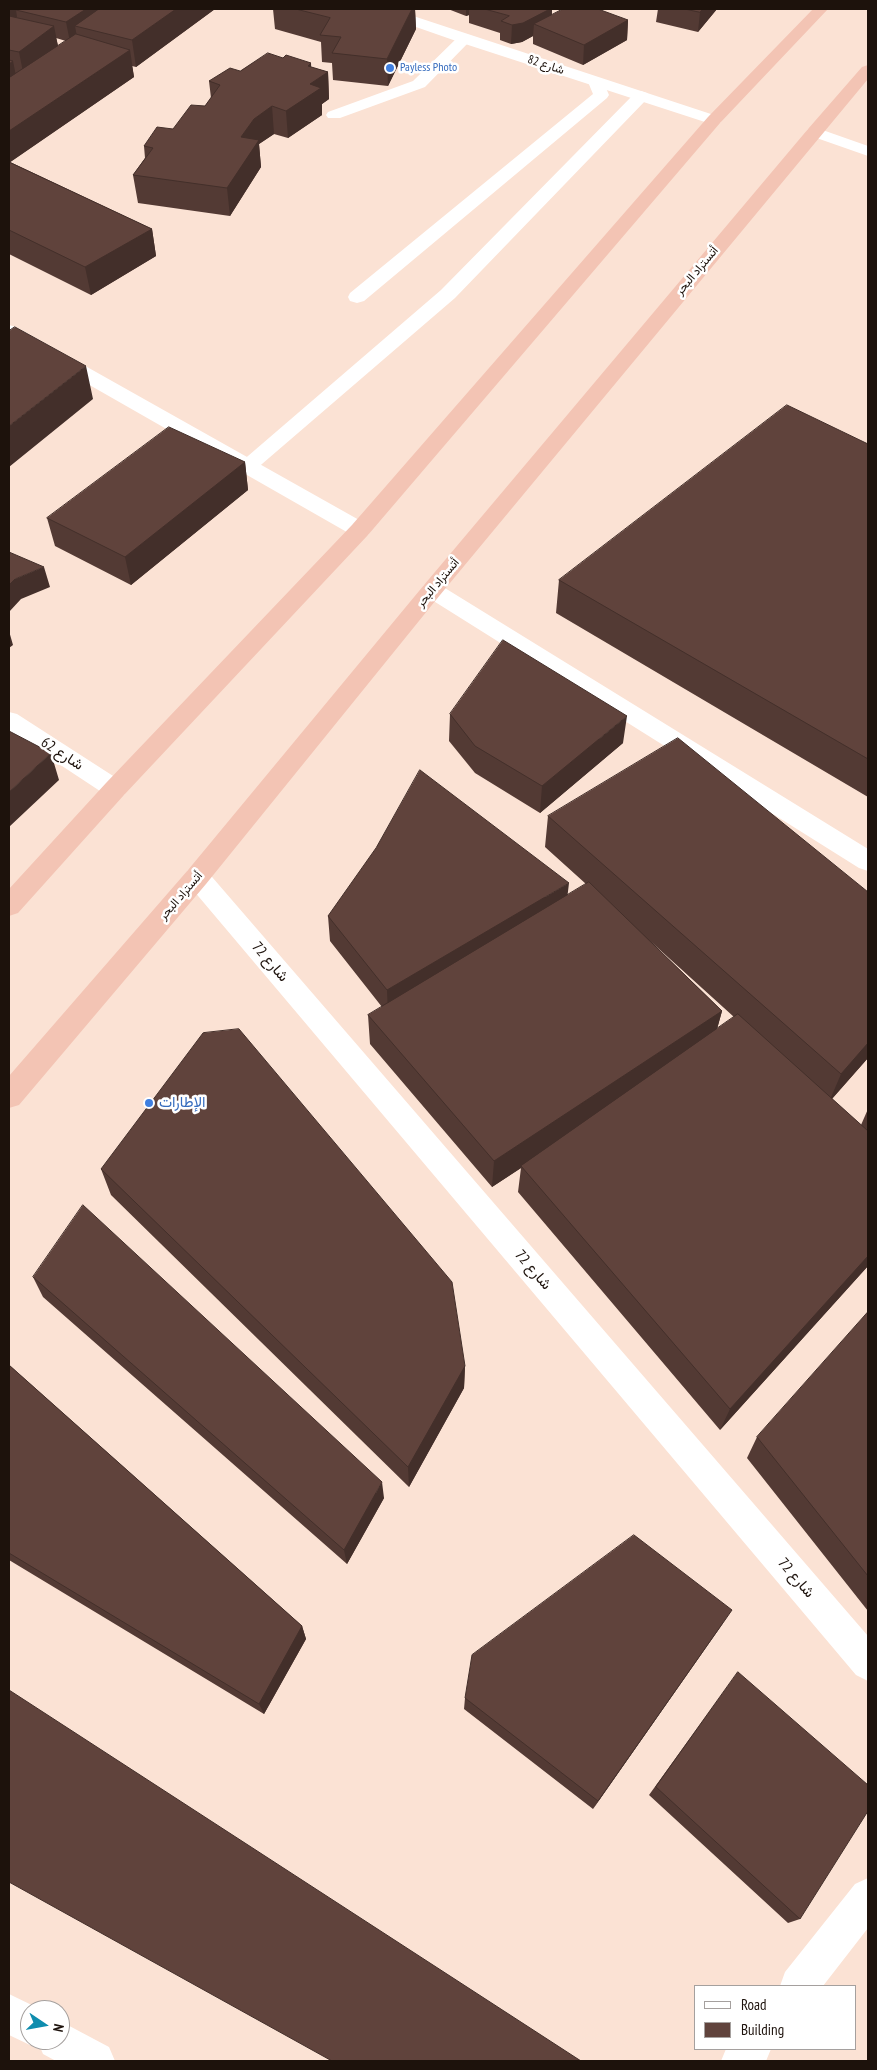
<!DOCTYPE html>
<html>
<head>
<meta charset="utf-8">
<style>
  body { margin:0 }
  #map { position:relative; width:877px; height:2070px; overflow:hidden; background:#fbe2d4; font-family:"PT Sans Narrow",sans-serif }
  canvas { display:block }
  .frame { position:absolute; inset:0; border:10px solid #1d120c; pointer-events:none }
  .legend { position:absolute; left:694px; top:1985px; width:162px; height:65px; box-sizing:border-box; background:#fff; border:1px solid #a5a09e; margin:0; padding:6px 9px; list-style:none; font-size:15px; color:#1d120c }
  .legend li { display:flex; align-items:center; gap:10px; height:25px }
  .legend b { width:25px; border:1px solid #a5a09e }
  .north { position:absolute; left:20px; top:2000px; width:50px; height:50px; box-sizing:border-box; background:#fff; border:1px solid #a5a09e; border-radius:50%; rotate:102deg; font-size:14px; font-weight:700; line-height:20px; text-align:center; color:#1d120c }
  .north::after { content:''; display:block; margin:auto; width:18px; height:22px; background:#0f8dae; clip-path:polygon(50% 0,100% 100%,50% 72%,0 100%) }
</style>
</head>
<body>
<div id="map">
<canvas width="877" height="2070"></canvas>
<div class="frame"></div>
<ul class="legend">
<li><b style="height:6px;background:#fff"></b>Road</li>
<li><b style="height:14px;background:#60433c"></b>Building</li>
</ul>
<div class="north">N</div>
</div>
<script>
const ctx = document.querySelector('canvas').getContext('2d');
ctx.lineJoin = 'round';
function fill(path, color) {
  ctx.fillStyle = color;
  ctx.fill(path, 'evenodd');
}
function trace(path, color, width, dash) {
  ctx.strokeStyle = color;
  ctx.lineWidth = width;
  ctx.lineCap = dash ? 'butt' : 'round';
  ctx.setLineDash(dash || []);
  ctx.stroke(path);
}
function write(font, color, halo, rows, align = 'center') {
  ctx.font = font + ' "PT Sans Narrow",Vazirmatn,sans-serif';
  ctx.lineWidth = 5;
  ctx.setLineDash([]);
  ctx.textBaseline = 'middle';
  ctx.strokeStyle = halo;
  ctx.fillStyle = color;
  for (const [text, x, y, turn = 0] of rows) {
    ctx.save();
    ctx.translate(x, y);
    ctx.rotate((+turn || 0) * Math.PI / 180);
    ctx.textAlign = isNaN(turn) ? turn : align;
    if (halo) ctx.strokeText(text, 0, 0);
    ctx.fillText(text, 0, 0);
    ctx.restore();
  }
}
fill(new Path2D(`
  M464,34l5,2 3,3 -3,3 -44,45 -85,31h-12l-2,-3 2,-3 85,-31 46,-45z
  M596,77l6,2 7,16 -2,3 -243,203 -7,2 -7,-2 -2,-4 2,-4 243,-199 -5,-12 2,-3z
  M641,91l6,2 2,3 -2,3 -192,199 -200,172 -7,2 -7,-2 -3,-4 3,-4 200,-172 194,-197z
  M814,127l54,19v10l-60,-21 -2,-3 2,-3z`), '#fff');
fill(new Path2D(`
  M371,9h21l328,108 2,3 -2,3h-12l-249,-81 -86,-30z
  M9,325l7,2 352,198 3,5 -3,5 -8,2 -8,-2 -343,-196z
  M432,583l8,2 428,264v22l-9,-3 -435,-273 -3,-5 3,-5z
  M9,712l8,2 107,69 3,6 -3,6 -9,3 -9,-3 -97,-64z
  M197,867l9,3 662,766v45l-12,-6 -668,-791 -4,-7 4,-7z
  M868,1878v50l-45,58h-43l5,-14 70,-88z
  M9,1994l33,16h-12v30h30v-19l49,26 6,14h-59l-13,-7 -5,-12 -8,3 -21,-10z
  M726,2049h45l-5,12h-45z`), '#fff');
fill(new Path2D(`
  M813,9h15l-108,114 -352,412 -244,260 -106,118 -9,3v-27l97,-106 246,-258 356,-408z
  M868,65v14l-428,516 -234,289 -187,221 -10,3v-32l179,-206 236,-285 384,-456 54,-62z`), '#f3c4b4');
fill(new Path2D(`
  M9,9h206l-79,58 -4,-1 2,11 -124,85 142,67 4,27 -65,39 -82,-41zM56,38l10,3 -8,5z
  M273,9h142l1,20 -28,57 -55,-6 -1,-17 -10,-1 -1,-20 -46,-13z
  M448,9h104v6l76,5 -1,20 -44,25 -50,-21v-8l-11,6 -11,2 -11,-4v-7l-31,-10v-8l-3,1z
  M658,9h59l-19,23 -42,-10z
  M283,58l28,5v4l17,5 1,27 -7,5v11l-34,23 -14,-4 -15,10 2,23 -31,49 -92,-13 -5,-28 12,-17 -1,-12 29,-17 32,-23 6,-8 -2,-17z
  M868,444v353l-312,-184 3,-33z
  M245,462l3,28 -117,95 -76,-39 -8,-28z
  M450,714l173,29 -83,70 -65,-40 -26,-32z
  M548,816l320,76v166l-36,41 29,26 7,-16v157l-148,164 -202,-238 3,-24 -29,19 -122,-143 -2,-29 14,-8 -52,-66 -2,-25 240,-21 18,-11 -41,-37zM649,940l85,77 -17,12 5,-18z
  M101,1169l364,197 -1,22 -55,99 -298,-292z
  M33,1277l351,221 -37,66 -304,-267z
  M868,1312v299l-121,-153 10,-21z
  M9,1365l293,261 4,13 -42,75 -255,-154z
  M723,1623l-130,186 -129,-100 1,-11z
  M738,1672l62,247 -12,4 -139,-128z`), '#533a34');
fill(new Path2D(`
  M9,9h20l-13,1 1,7 -8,6z
  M86,9h22l-33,17 2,11 -7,5 -4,-20z
  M176,9h39l-79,58 -4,-27z
  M412,9h3l1,20 -28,57 -1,-27z
  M466,9h3v6l-3,1z
  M550,9h2l-1,18 -17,-3 -1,12 -11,6 -11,2 1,-19z
  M703,9h14l-19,23 2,-20z
  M628,20l-1,20 -44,25 1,-20z
  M54,26l4,20 -35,26 -4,-20z
  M130,50l4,27 -125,86v-32z
  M13,61l4,20 -8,5v-22z
  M311,63l1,20 16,-11 1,27 -7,5v11l-34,23 -2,-27 22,-45z
  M272,106l2,28 -15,10 2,23 -31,49 -3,-28 14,-51 13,-18z
  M152,229l4,27 -65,39 -6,-28z
  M86,366l7,33 -84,68v-41z
  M245,462l3,28 -117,95 -6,-28z
  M44,567l6,20 -29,12 -12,13v-27l6,-6z
  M9,631l4,14 -4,3z
  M627,716l-4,27 -83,70 2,-27z
  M51,753l8,27 -50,47v-35z
  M569,883l-3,25 -178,107 -1,-25z
  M722,1011l-8,29 -193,126v2l-29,19 2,-26z
  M868,1043v15l-39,44 12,-28z
  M868,1256v10l-148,164 10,-21z
  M465,1366l-1,22 -55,99 -1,-20z
  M382,1482l2,16 -37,66 -3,-14z
  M732,1610l-9,13 -130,186 5,-8z
  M302,1626l4,13 -42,75 -5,-10z`), '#432f2a');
const building = new Path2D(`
  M18,9h68l-20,13 -50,-12z
  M99,9h77l-44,31 -57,-14z
  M296,9h116l-25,50 -55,-6 9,-16 -21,-2 10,-17z
  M485,9h65l-27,14 -11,2 -11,-4 8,-5z
  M563,9h35l30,11 -44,25 -50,-21z
  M685,9h18l-3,3z
  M9,16l45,10 -35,26 -10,-2z
  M76,34l54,16 -121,81v-53z
  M268,53l15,5 3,-3 25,8 -3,3 20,6 -18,12 11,4 -35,23 -14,-5 -18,13 -13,18 18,3 -32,48 -94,-13 20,-27 -9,-2 13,-19 16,2 18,-24 14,1 15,-21 -11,-4 21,-13 10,3z
  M9,60l4,1 -4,3z
  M9,162l143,67 -67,38 -76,-37z
  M15,327l71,39 -77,60v-95z
  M787,405l81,39v315l-309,-179z
  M169,427l76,35 -120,95 -78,-39z
  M9,552l35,15 -29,12 -6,6z
  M503,640l124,76 -85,70 -67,-40 -25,-32z
  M9,731l42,22 -42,39z
  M678,738l190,154v151l-27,31 -293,-258z
  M420,770l149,113 -182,107 -59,-74 48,-68z
  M589,882l133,129 -228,150 -126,-146z
  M738,1014l130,117v125l-138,153 -209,-243z
  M239,1029l213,253 13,84 -57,101 -307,-298 102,-136z
  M83,1205l299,277 -38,68 -311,-273z
  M868,1312v264l-111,-139z
  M9,1365l293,261 -43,78 -250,-151z
  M634,1535l98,75 -134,191 -133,-103 7,-43z
  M738,1672l130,113v26l-68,108 -144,-132z
  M9,1690l572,371h-249l-323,-179z`);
fill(building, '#60433c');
trace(building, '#432f2a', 1);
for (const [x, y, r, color] of [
  [390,68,5,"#3f7fe0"],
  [149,1103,5,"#3f7fe0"]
]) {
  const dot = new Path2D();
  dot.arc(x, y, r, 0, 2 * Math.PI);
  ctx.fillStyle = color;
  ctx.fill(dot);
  trace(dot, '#fff', 2);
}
write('12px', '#1d120c', '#fff', [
  ["شارع 82",546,65,18],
  ["أتستراد البحر",697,271,-50],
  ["أتستراد البحر",438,583,-50],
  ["أتستراد البحر",181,896,-49]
]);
write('12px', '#366cbe', '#fff', [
  ["Payless Photo",400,68]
], 'left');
write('15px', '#1d120c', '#fff', [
  ["شارع 62",62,754,33],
  ["شارع 72",270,962,49],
  ["شارع 72",533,1270,49],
  ["شارع 72",796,1578,49]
]);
write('15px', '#366cbe', '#fff', [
  ["الإطارات",159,1103]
], 'left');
</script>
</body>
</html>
